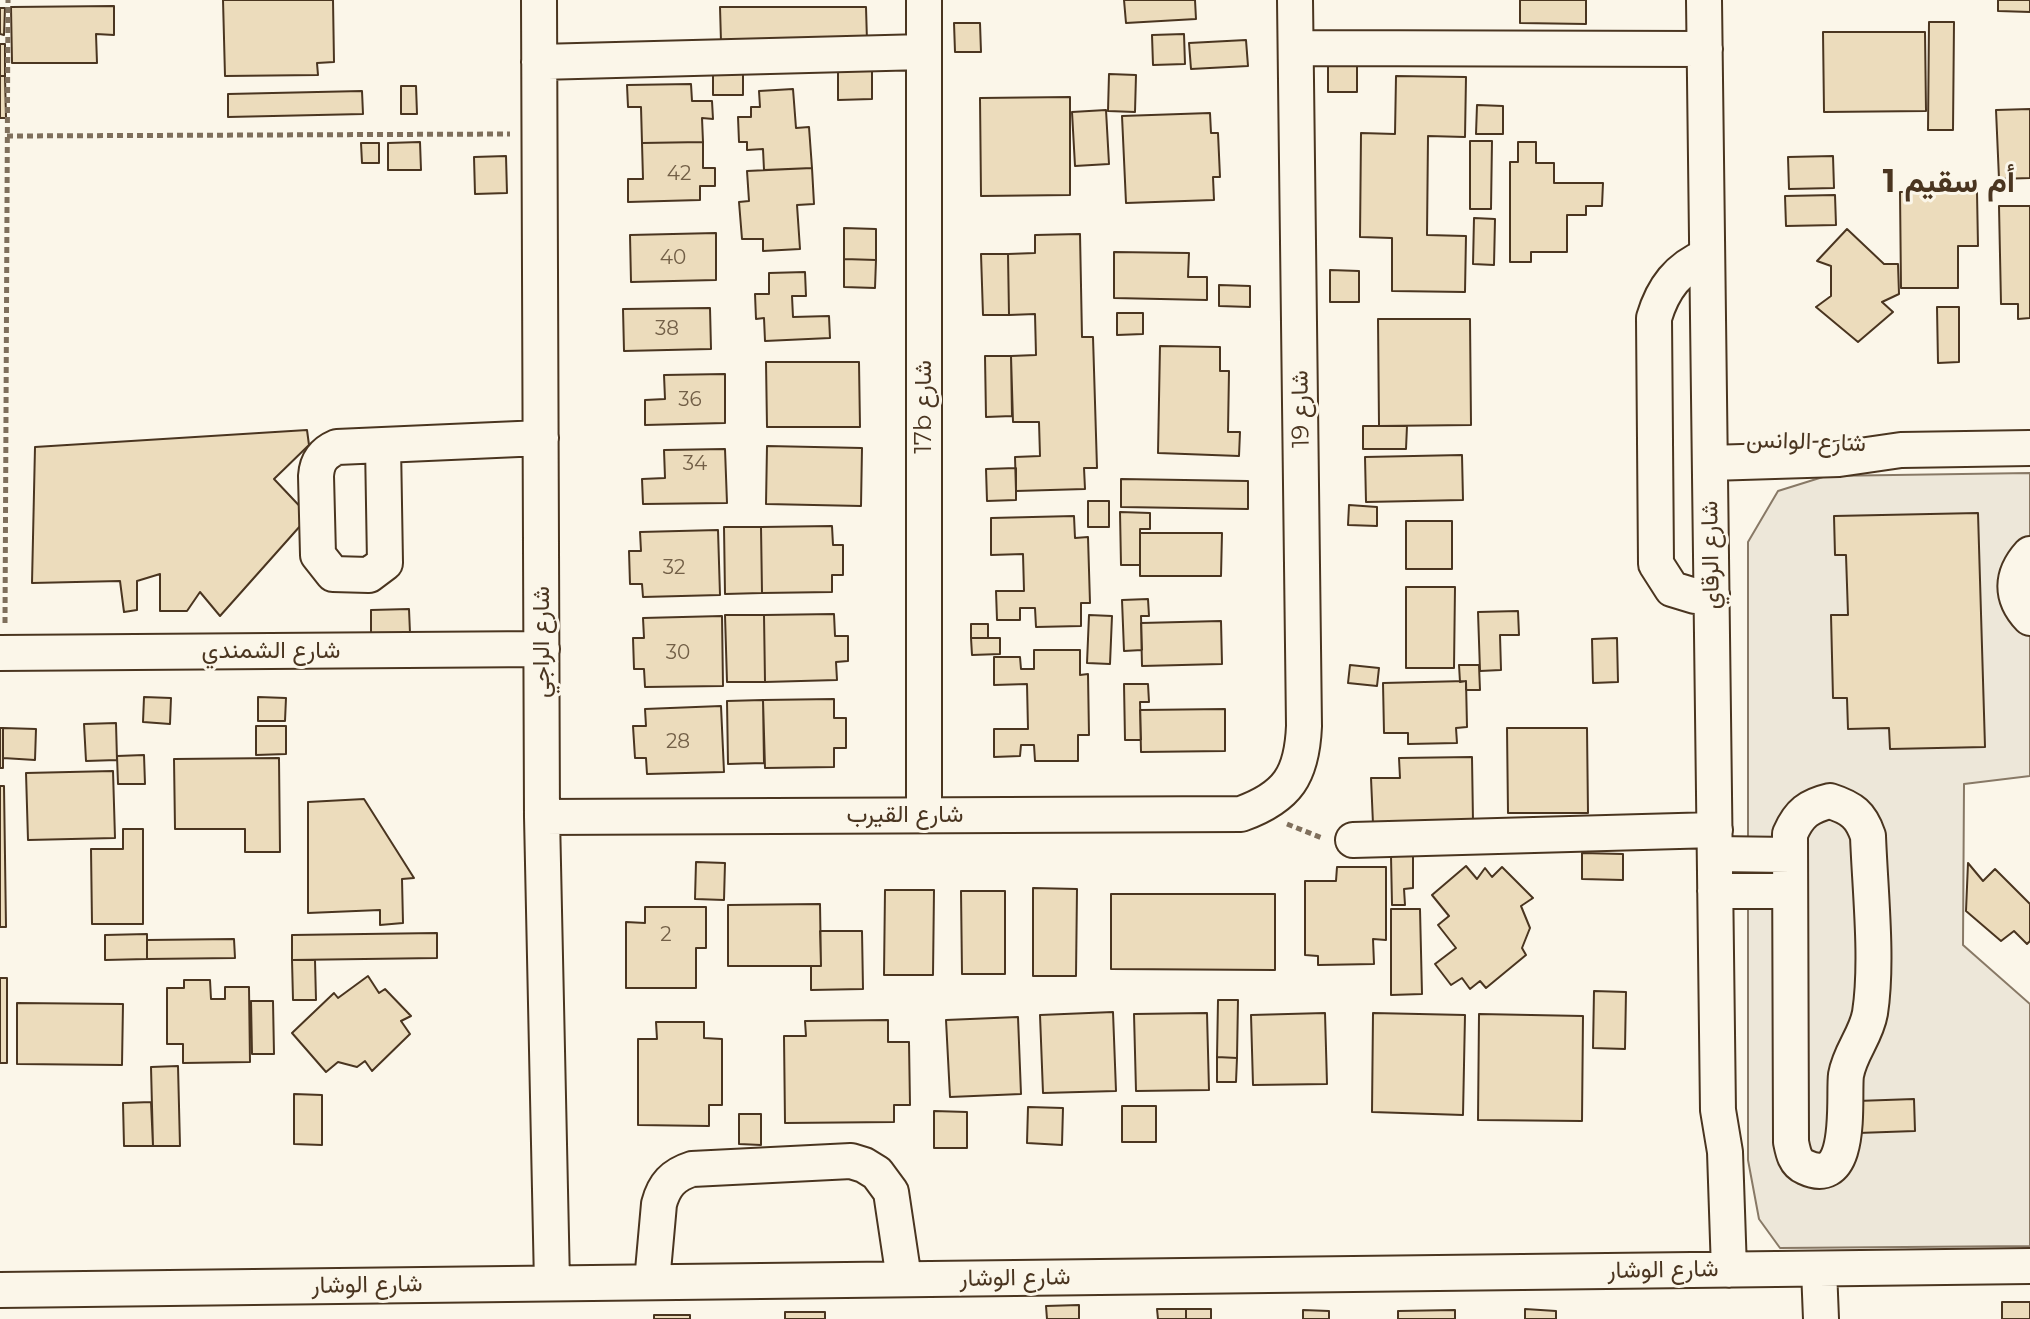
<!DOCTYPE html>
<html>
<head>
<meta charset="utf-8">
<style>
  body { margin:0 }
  canvas { display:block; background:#fbf6e9 }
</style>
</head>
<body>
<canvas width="2030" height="1319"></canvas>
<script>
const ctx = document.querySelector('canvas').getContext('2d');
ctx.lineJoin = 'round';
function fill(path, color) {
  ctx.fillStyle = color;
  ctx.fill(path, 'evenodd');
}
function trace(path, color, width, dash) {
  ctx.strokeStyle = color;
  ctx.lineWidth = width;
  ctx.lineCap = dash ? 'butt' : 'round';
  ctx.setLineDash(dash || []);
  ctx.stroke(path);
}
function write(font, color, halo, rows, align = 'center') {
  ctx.font = font + ' Montserrat,Vazirmatn,sans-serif';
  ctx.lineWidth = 6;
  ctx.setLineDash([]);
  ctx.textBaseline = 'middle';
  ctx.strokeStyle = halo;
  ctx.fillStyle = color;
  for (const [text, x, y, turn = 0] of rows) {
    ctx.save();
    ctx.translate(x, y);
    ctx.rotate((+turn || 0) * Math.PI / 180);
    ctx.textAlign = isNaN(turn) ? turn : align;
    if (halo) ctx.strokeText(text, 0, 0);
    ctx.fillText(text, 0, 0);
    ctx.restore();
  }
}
const parking = new Path2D(`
  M2030,473v303l-66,8 -1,161 67,59v242l-250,2 -21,-29 -11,-59v-618l30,-51 48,-15z`);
fill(parking, '#ede7d9');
trace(parking, '#887966', 2);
const building = new Path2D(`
  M223,0h110l1,62 -17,1 1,12 -93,1z
  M1124,0h71l1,19 -70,4z
  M1520,0h66v24l-66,-1z
  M1998,0h32v12l-32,-1z
  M114,6v29l-18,-1 1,29h-85l-1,-56z
  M720,7h146l1,34 -146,1z
  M0,8h5l-1,27 -4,-1z
  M1929,22h25l-1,108h-25z
  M954,23h26l1,29h-26z
  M1823,32h102l1,79 -102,1z
  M1184,34l1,30 -32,1 -1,-30z
  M1246,40l2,26 -57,3 -2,-26z
  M0,44h5v32h-5z
  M1357,60v32h-29v-31z
  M872,68v31l-34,1v-30z
  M713,69h30v26h-30z
  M1109,74l27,1 -1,37 -27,-1z
  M0,76h5l1,42h-6z
  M1396,76l70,1 -1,60 -37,-1 -1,99 39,1 -1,56 -73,-1v-53l-32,-1 1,-104 34,1z
  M691,84l1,17h20l1,18 -11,-1 1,24 -61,1 -1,-36h-13l-1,-22z
  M401,86h15l1,28h-16z
  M793,89l3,39 13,-1 3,41 -48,2 -1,-21 -16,1v-8h-8l-1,-25h13v-10h9l-1,-16z
  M362,91l1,23 -135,3v-23z
  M1070,97v98l-89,1 -1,-98z
  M1477,105l26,1v28h-27z
  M2030,109v69l-31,1 -3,-69z
  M1106,110l3,54 -34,2 -3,-54z
  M1210,113l1,20h7l2,44h-7l1,23 -88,3 -4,-87z
  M1470,141h22l-1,68h-21z
  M420,142l1,28h-33v-27z
  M703,142v26h12v18h-15v14l-72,2v-23h15l-1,-36z
  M1518,142h18v21h18v20h49l-1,23h-16v9h-19v37h-36v10h-21v-100h8z
  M361,143h18v20h-17z
  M506,156l1,37 -32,1 -1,-37z
  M1833,156l1,32 -45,1 -1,-32z
  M812,168l2,36 -17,1 3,44 -37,2v-12h-21l-3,-37 10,-1 -2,-30z
  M1900,192h77l1,54h-20v42h-57z
  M1835,195l1,30 -50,1 -1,-30z
  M1999,206h31v112l-12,1v-15h-17z
  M1474,218l21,1 -1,46 -21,-1z
  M844,228l32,1v31l-32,-1z
  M1847,229l37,35h14l1,30 -17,8 11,10 -35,30 -42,-35 15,-11v-30l-14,-5z
  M716,233v47l-85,2 -1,-47z
  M1080,234l2,103h11l4,131h-13l1,21 -69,2 -1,-34 25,-1 -1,-34h-26l-2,-66 25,-1 -1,-41 -26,1 -1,-61 27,-1v-18z
  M1114,252l75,1 -1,24h19v23l-93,-2z
  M981,254h27l1,61h-26z
  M844,259l32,1 -1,28 -31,-1z
  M1330,270l29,1v31h-29z
  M805,272l1,24h-14l1,21 36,-1 1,22 -65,3 -1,-23 -8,1 -1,-25h14v-21z
  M1219,285l31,1v21l-31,-1z
  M1937,307h22v55l-21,1z
  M710,308l1,41 -87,2 -1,-42z
  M1117,313h26v21l-26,1z
  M1378,319h92l1,106 -92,1z
  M1160,346l60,1v24h9l-1,61h12l-1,24 -81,-3z
  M985,356h26l1,60 -26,1z
  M766,362h93l1,65h-93z
  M725,374v49l-80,2v-25l20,-1 -1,-24z
  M1363,426h44l-1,23h-43z
  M307,430l2,15 -35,34 35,37 -89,100 -20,-24 -13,19h-27v-37l-23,7v29l-13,2 -4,-31 -88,2 3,-136z
  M767,446l95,2 -1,58 -95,-2z
  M725,449l2,54 -84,1 -1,-25 23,-1 -1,-28z
  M1462,455l1,45 -97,2 -1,-45z
  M1016,468v32l-29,1 -1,-32z
  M1121,479l127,2v28l-127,-2z
  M1088,501h21v26h-21z
  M1349,505l28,2v19l-29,-1z
  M1120,512l30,1v16h-10v36h-19z
  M1978,513l7,234 -95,2 -1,-21 -41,1 -1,-31h-14l-2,-83h17l-2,-60h-11l-1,-39z
  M1074,516l1,22 13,-1 2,66h-9v23l-45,1 -1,-19h-15v12h-23l-1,-29h28l-1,-37 -32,1v-37z
  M1406,521h46v48h-46z
  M832,526l1,19h10v30h-11v17l-70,1 -1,-66z
  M724,527h37l1,66 -37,1z
  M718,530l2,65 -77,2 -1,-13h-12l-1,-33h12l-1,-19z
  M1140,533h82l-1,43h-81z
  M1406,587h49l-1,81h-48z
  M1148,599l1,17h-8l1,34 -18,1 -2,-51z
  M409,609l1,24h-39v-23z
  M1518,611l1,24h-19l1,35 -21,1 -2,-59z
  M834,614l1,22h13v25l-12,1 1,18 -72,2 -1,-67z
  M725,615h39l1,67h-38z
  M1089,615l23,1 -2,48 -23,-1z
  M722,616l1,70 -78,1 -1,-18h-10l-1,-31h11l-1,-20z
  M1221,621l1,43 -80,2 -1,-43z
  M971,624h17v14h-17z
  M971,638h29v16l-28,1z
  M1617,638l1,44 -25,1 -1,-44z
  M1034,650h46v25l8,-1 1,61h-11v26h-43l-1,-16h-13l-1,11 -26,1v-28h34l-1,-45 -33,1v-28h26l1,12h13z
  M1350,665l29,3 -2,18 -29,-3z
  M1459,665h20l1,25h-14v-9l-6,1z
  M1466,681l1,46 -11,1 1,15 -49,1v-11h-24l-1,-50z
  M1124,684h24l1,18h-9l1,38h-16z
  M144,697l27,1 -1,26 -27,-2z
  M258,697l28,1 -1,23h-27z
  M834,699v19h12v30h-12v19l-69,1 -2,-68z
  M763,700l1,63 -36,1 -1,-63z
  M721,706l3,66 -77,2 -1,-16h-11l-2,-32h13l-1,-17z
  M1225,709v42l-84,1 -1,-42z
  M116,723l1,37 -31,1 -2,-37z
  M256,726h30v28l-30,1z
  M0,728h3v40h-3z
  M3,728l33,1 -1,31 -32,-2z
  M1507,728h80l1,85h-80z
  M144,755l1,29h-27l-1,-28z
  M1472,757l1,65 -100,2 -2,-46h29l-1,-20z
  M279,758l1,94h-35v-23h-70l-1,-70z
  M113,771l2,67 -87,2 -2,-67z
  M0,786h4l2,141h-6z
  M364,799l50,79 -12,1 1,44 -23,2v-15l-72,3v-111z
  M123,829h20v95h-51l-1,-75h32z
  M1582,853l41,1v26l-41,-1z
  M1391,856h22v32l-9,1 1,16h-13z
  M696,862l29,1 -1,37 -29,-1z
  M1968,863l15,18 12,-12 35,35v37l-3,3 -13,-13 -13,10 -35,-30z
  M1466,866l11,13 8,-11 7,9 10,-10 31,31 -12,8 9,22 -8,20 4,7 -40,33 -6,-7 -10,8 -8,-11 -11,7 -16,-21 21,-16 -18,-23 11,-9 -17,-21z
  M1337,867h49v73l-13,-1 1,25 -56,1v-9l-13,-1v-74h31z
  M1033,888l44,1 -1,87h-43z
  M885,890h49l-1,85h-49z
  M961,891h44v83h-43z
  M1111,894h164v76l-164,-1z
  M820,904l1,62h-93v-61z
  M645,907h61v41h-10v40h-70v-66l19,1z
  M1391,909h29l2,85 -31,1z
  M820,931h42l1,58 -52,1v-24h10z
  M437,933v25l-145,2v-25z
  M147,934v25l-42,1v-25z
  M234,939l1,19 -88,1v-19z
  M292,960h23l1,40h-23z
  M368,976l11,17 6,-4 26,27 -10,5 9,13 -38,37 -7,-10 -8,6 -19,-5 -12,10 -34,-39 42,-40 4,5z
  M0,978h7v85h-7z
  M184,980h26l1,19h14v-12h24l1,75 -67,1v-19h-16v-56h17z
  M1594,991l32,1 -1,57 -32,-1z
  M1218,1000h20l-1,58 -20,-1z
  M251,1001h22l1,53h-22z
  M17,1003l106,1 -1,61 -105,-1z
  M1113,1012l3,79 -73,2 -3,-78z
  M1207,1013l2,77 -73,1 -2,-77z
  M1325,1013l2,71 -74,1 -2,-70z
  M1373,1013l92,2 -2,100 -91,-3z
  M1479,1014l104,2 -1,105 -104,-1z
  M1018,1017l3,77 -71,3 -4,-77z
  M888,1020v22h21l1,63h-16v17l-109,1 -1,-87h22l-1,-15z
  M656,1022h48v16l18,1v66h-13v21l-71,-1v-86h19z
  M1217,1057l20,1 -1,24h-19z
  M178,1066l2,80h-27l-2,-79z
  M294,1094l28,1v50l-28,-1z
  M1914,1099l1,32 -57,2 -1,-32z
  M151,1102l2,44h-29l-1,-43z
  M1122,1106h34v36h-34z
  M1028,1107l35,1 -1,37 -35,-2z
  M934,1111l33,1v36h-33z
  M739,1114h22v31l-22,-1z
  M2002,1302h28v17h-28z
  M1079,1305v14h-32l-1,-13z
  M1157,1309h29v10h-28z
  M1186,1309h25v10h-25z
  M1525,1309l31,2v8h-31z
  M1303,1310l26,1v8h-26z
  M1455,1310v9h-57v-8z
  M785,1312h40v7h-40z
  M654,1315h36v4h-36z`);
fill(building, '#ecdcbc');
trace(building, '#4a3520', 2);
const minor = new Path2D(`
  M539,0l3,817 10,466
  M1704,0l14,1110 7,42 4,118
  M1296,48l409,1
  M539,62l385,-10
  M1707,256c-29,12 -44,32 -53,62l2,246 16,25 23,7 17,-2
  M383,445l2,118 -16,12 -36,-1 -15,-19 -2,-79c1,-15 7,-23 21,-29l204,-9
  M1710,463l129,-4 62,-9 129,-2
  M2030,554c-19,21 -20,43 0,64
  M0,653l542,-4
  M1830,801c22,7 31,14 38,35 2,54 10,125 2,177 -4,23 -20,39 -24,62 -3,21 9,116 -41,92 -10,-4 -12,-15 -14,-25l-1,-308c9,-21 19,-28 40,-33z
  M924,815v-815
  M542,817l699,-3c47,-17 61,-39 63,-88l-9,-726
  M1353,840l362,-10
  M1715,854l75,1
  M1715,891h75
  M1819,1269l2,50
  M652,1282l7,-78c5,-19 14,-29 33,-35l159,-8 13,4 13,8 14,19 13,87
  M0,1290l2030,-24`);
trace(minor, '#4a3520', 38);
trace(new Path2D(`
  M7,136l503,-2
  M5,623l3,-623
  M1287,824l35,14`), '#7f6f5c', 5, [6, 4]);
trace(minor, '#fbf6e9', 34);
write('20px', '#725f47', null, [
  ["42",679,174],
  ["40",673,258],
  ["38",667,329],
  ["36",690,400],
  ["34",695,464],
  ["32",674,568],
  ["30",678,653],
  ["28",678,742],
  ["2",666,935]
]);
write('24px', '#4a3520', '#fbf6e9', [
  ["17b شارع",924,407,-90],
  ["شارع 19",1301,409,-91],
  ["شارع الوانس",1806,442,2],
  ["شارع الرقاي",1711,555,-91],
  ["شارع الراجي",542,642,-90],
  ["شارع الشمندي",271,651],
  ["شارع القيرب",905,815],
  ["شارع الوشار",1663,1270,-1],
  ["شارع الوشار",1015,1278,-1],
  ["شارع الوشار",367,1285,-1]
]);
write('bold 32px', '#4a3520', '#fbf6e9', [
  ["أم سقيم 1",1949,183]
]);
</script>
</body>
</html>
